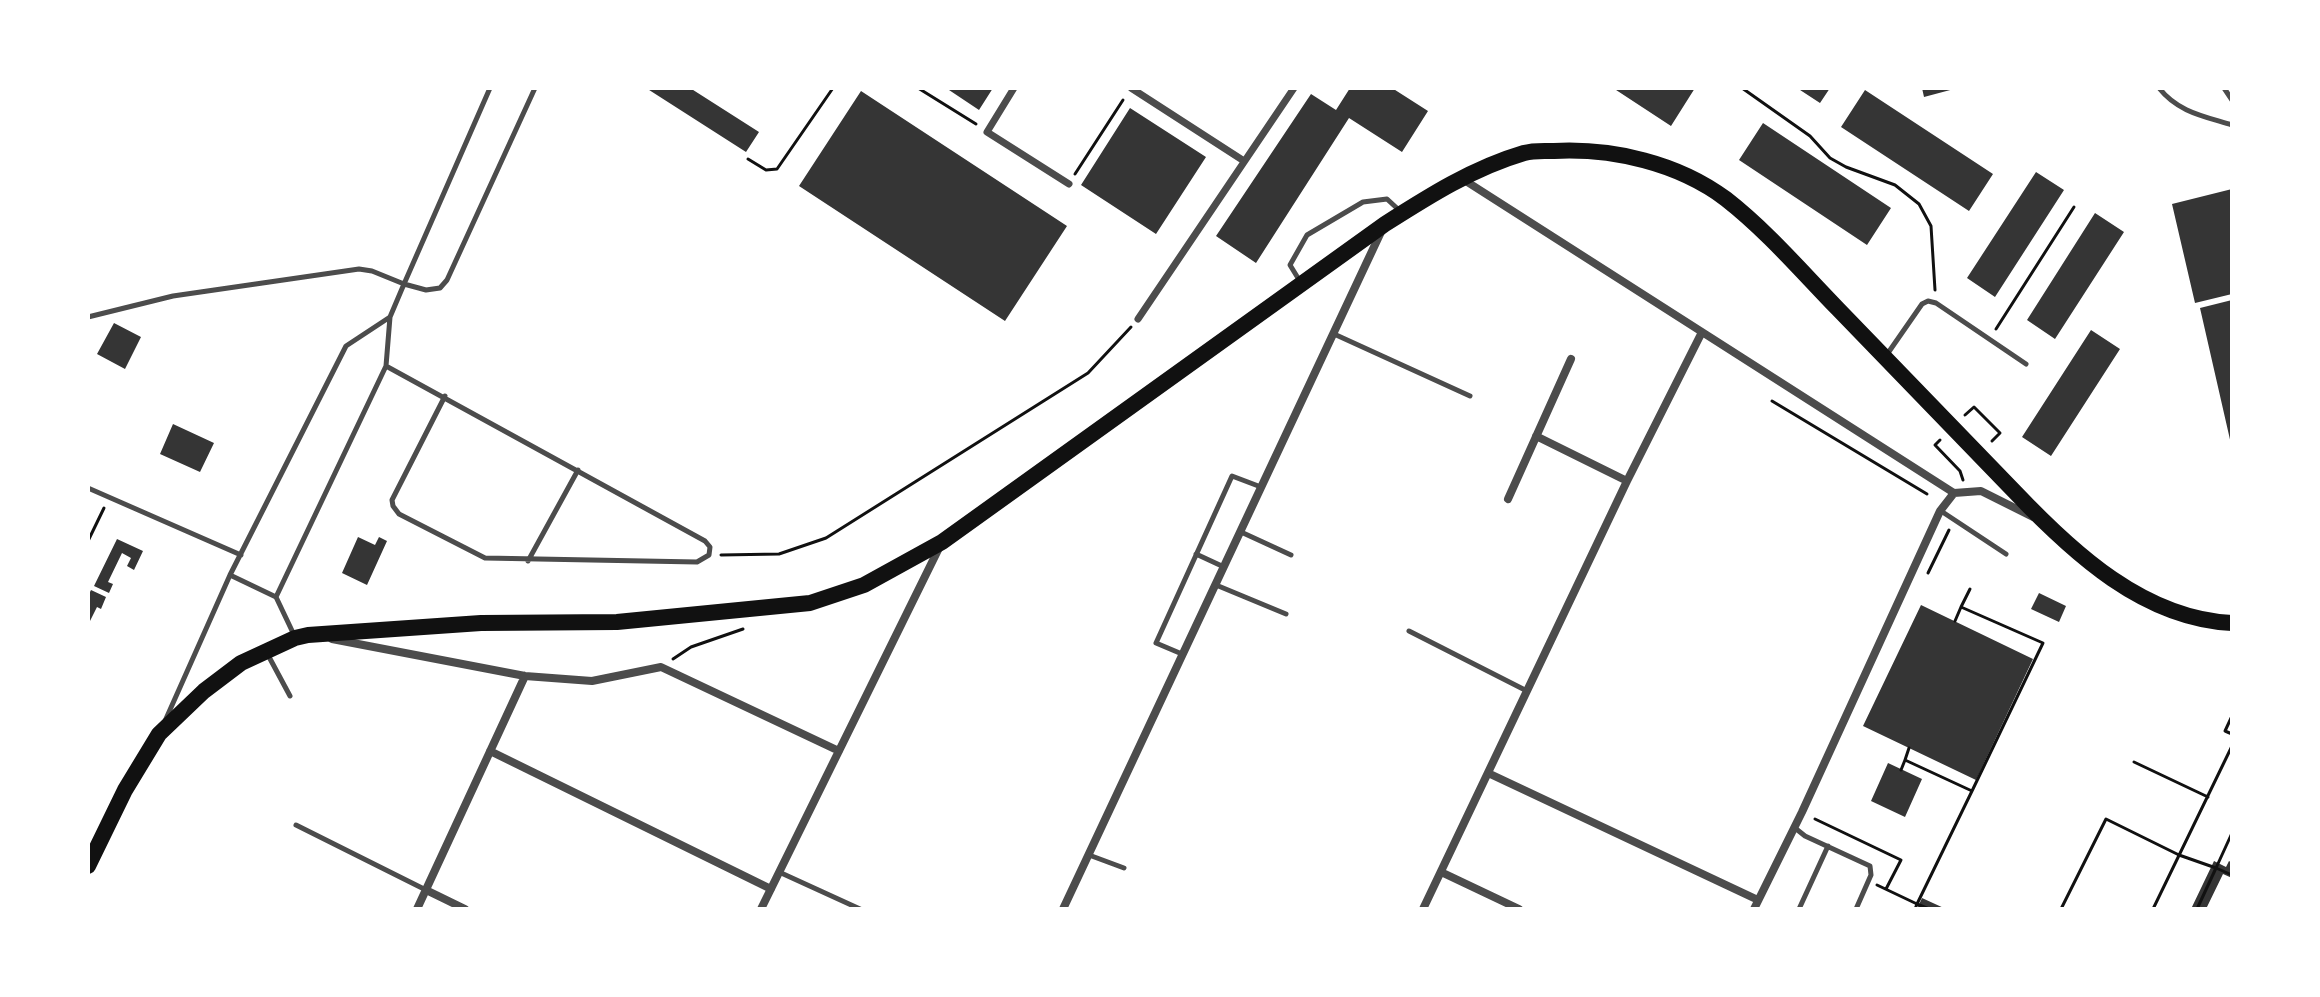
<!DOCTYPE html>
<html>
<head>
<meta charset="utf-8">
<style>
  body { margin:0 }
  #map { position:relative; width:2320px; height:997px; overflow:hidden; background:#fff; font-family:"Fira Sans Condensed",sans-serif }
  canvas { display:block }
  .frame { position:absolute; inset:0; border:90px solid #fff; pointer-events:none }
</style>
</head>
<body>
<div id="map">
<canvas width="2320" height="997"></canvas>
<div class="frame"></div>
</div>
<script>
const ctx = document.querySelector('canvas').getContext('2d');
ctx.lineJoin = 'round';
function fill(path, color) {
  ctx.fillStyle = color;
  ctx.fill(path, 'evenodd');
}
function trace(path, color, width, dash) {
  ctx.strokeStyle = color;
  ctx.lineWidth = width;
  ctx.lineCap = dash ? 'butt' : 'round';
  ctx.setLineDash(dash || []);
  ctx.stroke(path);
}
fill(new Path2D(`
  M646,88h44l69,44 -13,20z
  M946,88h47l-14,22z
  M1350,88h42l36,23 -26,41 -53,-34 -93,145 -40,-27 95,-142 25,16z
  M1613,88h82l-24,38z
  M1797,88h33l-10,15z
  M1922,88h32v1l-30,8z
  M1865,90l128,84 -24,37 -128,-84z
  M861,91l206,135 -62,95 -206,-135z
  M1130,108l76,49 -50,77 -75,-49z
  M1763,123l128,85 -24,37 -128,-85z
  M2036,172l28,18 -69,107 -28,-19z
  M2232,189v105l-37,9 -23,-99z
  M2095,213l29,19 -69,107 -28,-19z
  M2232,300v144h-1l-31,-136z
  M114,323l27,14 -16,32 -28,-15z
  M2091,330l29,19 -69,107 -29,-19z
  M173,424l41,19 -14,29 -40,-18z
  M358,537l17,8 4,-8 8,4 -20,44 -25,-12z
  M117,539l26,12 -9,19 -7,-4 4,-8 -9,-5 -14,29 5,2 -4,9 -15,-7z
  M91,590l15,7 -5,12 -4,-2 -9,18v-29z
  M2039,593l27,13 -7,16 -28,-13z
  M1921,605l112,54 -57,121 -113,-54z
  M1888,763l34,16 -17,38 -34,-16z
  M2214,861l12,6 3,-6 3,2v15l-9,-4 -17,35h-15z
  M1922,898l24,11h-29z`), '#353535');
trace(new Path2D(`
  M918,88l58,36
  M1742,88l68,48 20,22 16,9 49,18 24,19 12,22 4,64
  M748,159l18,11 11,-1 56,-81
  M1075,174l48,-74
  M1996,329l78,-122
  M1772,401l155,93
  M1965,415l9,-8 26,26 -8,8
  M1940,440l-5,5 25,26 3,9
  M88,541l16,-33
  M721,555l58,-1 47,-16 262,-165 43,-46
  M1928,573l21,-43
  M1961,607l9,-18
  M1955,621l6,-14 82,36 -71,148
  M673,659l18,-12 52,-18
  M2232,716l-7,15 7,3
  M2134,762l74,35
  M1901,770l4,-10
  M1815,819l86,41 -15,29
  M1877,885l40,19 55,-113 -67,-31 4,-12
  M1915,909l2,-5 12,5
  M2061,909l45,-90 73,36 37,13 16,-35
  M2153,909l79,-163
  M2197,909l19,-41 16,7`), '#111', 3);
trace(new Path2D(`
  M2159,88c19,24 44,28 73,37
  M2224,88l8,12
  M1301,283l-11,-18 17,-30 56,-33 24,-3 13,12
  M88,317l85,-21 186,-27 13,2 32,13 86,-196
  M390,317l14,-33 22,6 14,-2 7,-8 88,-192
  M1334,334l136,62
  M1888,353l34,-49 6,-3 8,2 90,61
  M386,366l319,175 5,6 -1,8 -12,7 -212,-4 -86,-44 -6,-8 -1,-6 53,-104
  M88,488l153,67
  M1941,511l65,43
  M1241,532l50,23
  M1196,554l28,13
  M528,561l50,-91
  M230,575l46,22 19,40
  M1216,585l70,29
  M1409,631l118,60
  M1182,654l-26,-11 76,-167 29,11
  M268,655l22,41
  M165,721l65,-146 116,-229 44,-29 -4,49 -110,231
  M296,825l130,65
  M1795,828l10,8 65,30 1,9 -15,34
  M1089,855l35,13
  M779,872l81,37
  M1799,909l29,-63`), '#4c4c4c', 5);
trace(new Path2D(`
  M1014,88l-27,44 82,52
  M1131,88l113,73
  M1138,319l156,-231`), '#4c4c4c', 7);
trace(new Path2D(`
  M1461,178l493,315 27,-2 52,26
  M1536,436l91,45
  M1508,499l63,-140
  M332,639l193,37 67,5 69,-14 178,84
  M490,751l281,138
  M1488,773l270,127
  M1441,872l78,37
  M426,890l39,19
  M417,909l108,-233
  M761,909l179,-363
  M1063,909l318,-677
  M1423,909l204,-428 74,-147
  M1754,909l48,-97 138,-301 14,-18`), '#4c4c4c', 8);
trace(new Path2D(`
  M88,866l37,-76 34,-56 45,-43 37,-28 54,-25 13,-3 173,-12 136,-1 193,-19 54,-18 78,-43 443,-318c44,-28 88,-56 139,-71 10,-3 21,-2 30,-2 59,-3 124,12 172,48 41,32 76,73 112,110 59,61 118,122 177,183 58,61 129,127 217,131`), '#111', 16);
</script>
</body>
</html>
